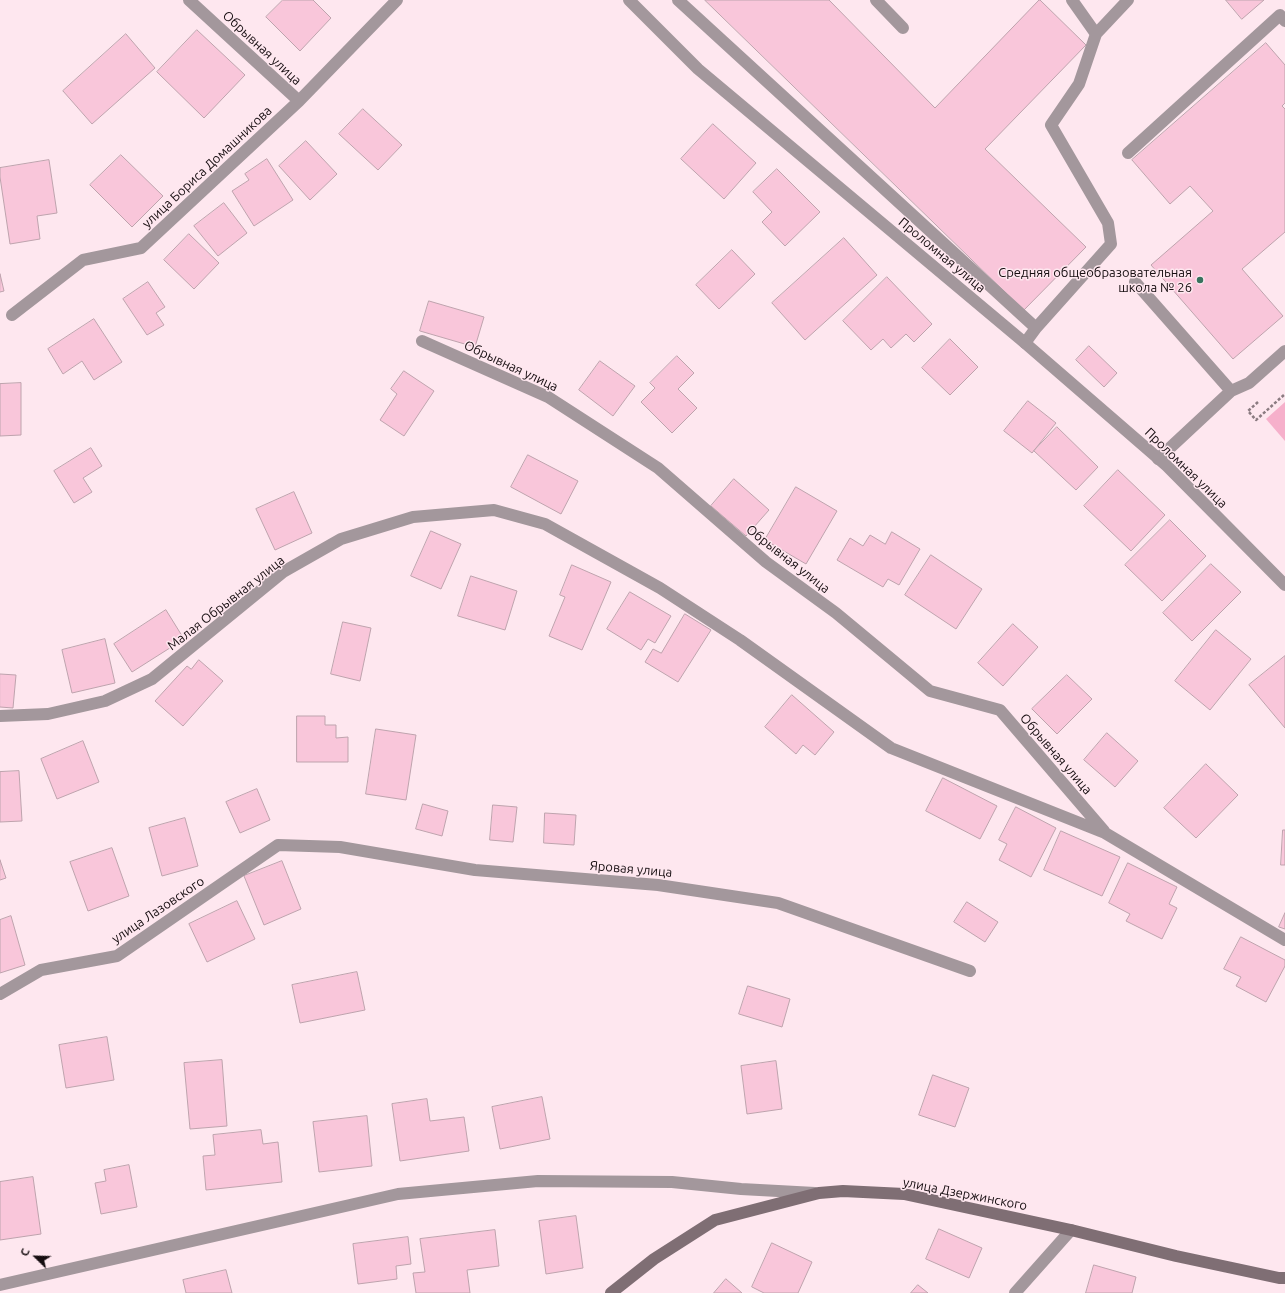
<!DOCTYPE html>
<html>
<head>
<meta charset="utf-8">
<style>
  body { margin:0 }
  #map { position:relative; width:1285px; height:1293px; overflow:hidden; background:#fee7ef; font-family:Ubuntu,sans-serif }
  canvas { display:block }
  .north { position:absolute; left:16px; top:1237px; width:40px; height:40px; -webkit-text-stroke:3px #fee7ef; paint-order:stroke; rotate:293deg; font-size:11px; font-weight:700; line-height:16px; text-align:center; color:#160d10 }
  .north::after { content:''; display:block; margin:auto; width:14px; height:18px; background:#160d10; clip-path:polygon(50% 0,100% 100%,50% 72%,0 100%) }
</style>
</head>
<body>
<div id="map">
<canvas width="1285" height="1293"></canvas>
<div class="north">С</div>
</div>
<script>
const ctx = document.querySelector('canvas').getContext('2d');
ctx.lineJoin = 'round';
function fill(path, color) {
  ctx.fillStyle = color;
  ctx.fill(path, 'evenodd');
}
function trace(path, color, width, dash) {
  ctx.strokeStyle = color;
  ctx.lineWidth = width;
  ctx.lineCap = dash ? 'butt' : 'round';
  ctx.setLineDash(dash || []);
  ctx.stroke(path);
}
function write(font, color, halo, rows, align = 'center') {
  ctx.font = font + ' Ubuntu,sans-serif';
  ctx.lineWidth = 3;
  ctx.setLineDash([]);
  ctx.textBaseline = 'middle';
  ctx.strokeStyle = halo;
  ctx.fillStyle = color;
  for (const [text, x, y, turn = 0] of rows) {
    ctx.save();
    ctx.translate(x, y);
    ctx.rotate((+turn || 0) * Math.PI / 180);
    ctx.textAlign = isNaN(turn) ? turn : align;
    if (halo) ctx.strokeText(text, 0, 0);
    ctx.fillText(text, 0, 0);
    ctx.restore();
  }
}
fill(new Path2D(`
  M1285,402v39l-19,-22z`), '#f6b0cb');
const building = new Path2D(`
  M283,0h30l18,18 -31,33 -34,-34z
  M705,0h124l106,108 104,-108h1l46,45 -101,104 101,98 -62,63z
  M1226,0h38l-22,19z
  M197,30l48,45 -41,43 -47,-46z
  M126,34l29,34 -63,56 -29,-33z
  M1266,43l19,22v38l-3,3 3,3v123l-43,37 41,47 -50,43 -82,-94 62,-54 -23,-25 -20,18 -38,-44z
  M363,109l39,36 -24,25 -39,-36z
  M713,124l43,39 -32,36 -43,-40z
  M306,141l31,33 -27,26 -31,-34z
  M121,155l42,41 -31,31 -42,-42z
  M267,159l26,41 -39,26 -22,-35 17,-11 -4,-6z
  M49,160l8,53 -20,3 3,23 -30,5 -10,-67v-9z
  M777,169l43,43 -35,34 -23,-24 10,-10 -19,-20z
  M224,203l23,30 -29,23 -24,-30z
  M189,234l30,29 -25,26 -30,-29z
  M844,238l33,37 -72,65 -33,-37z
  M732,250l23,24 -36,35 -23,-24z
  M0,274l4,17 -4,1z
  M887,277l45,47 -18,18 -8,-8 -15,14 -8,-9 -12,11 -28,-29z
  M148,282l17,25 -9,6 8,12 -17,10 -24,-36z
  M429,301l55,16 -9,30 -55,-16z
  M94,319l28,43 -28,18 -12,-19 -19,13 -15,-25z
  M950,339l28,28 -28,28 -28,-27z
  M1089,346l28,27 -13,14 -28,-27z
  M677,356l17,17 -16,16 19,19 -25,25 -31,-31 14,-14 -5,-5z
  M600,361l35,25 -22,30 -34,-26z
  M404,371l30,20 -30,45 -24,-16 17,-26 -6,-5z
  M21,383v52l-21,1v-52z
  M1028,401l28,22 -24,30 -28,-22z
  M1057,427l41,40 -22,23 -42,-39z
  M91,448l11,18 -19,12 9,14 -18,11 -20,-32z
  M528,455l50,26 -17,33 -50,-27z
  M1118,470l47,45 -34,36 -47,-45z
  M734,479l35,31 -23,26 -35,-30z
  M796,487l41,24 -31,53 -41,-24z
  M294,492l18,41 -37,17 -19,-41z
  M1170,520l36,36 -44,45 -37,-36z
  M431,531l30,13 -20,45 -30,-13z
  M892,532l28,17 -21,36 -11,-6 -5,8 -46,-27 13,-22 13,8 7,-11 15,9z
  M931,555l51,34 -26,40 -51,-34z
  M1211,564l30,28 -49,49 -29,-28z
  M572,565l39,17 -29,68 -33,-14 16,-39 -5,-2z
  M471,576l46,15 -12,39 -47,-14z
  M630,592l41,24 -16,27 -7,-4 -7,11 -34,-21z
  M166,610l18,29 -52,33 -18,-28z
  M685,614l26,16 -33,52 -33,-20 8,-13 8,4z
  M343,622l28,6 -11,53 -29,-7z
  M1013,624l25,23 -35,39 -25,-23z
  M1216,630l35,29 -41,51 -35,-29z
  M105,639l10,44 -43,10 -10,-43z
  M1285,656v72l-36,-43z
  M199,660l24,21 -40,45 -28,-25 32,-35 4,3z
  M0,674l16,1 -3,33 -13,-1z
  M1067,675l25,24 -35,35 -25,-25z
  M792,695l42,37 -19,23 -12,-10 -7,9 -31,-27z
  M297,716h28v9h11v13l12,-1v25h-51z
  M376,729l40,6 -10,65 -40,-6z
  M1107,733l31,28 -23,26 -31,-27z
  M83,741l16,41 -42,17 -16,-40z
  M1206,764l32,31 -42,43 -32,-30z
  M19,771l3,50 -22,1v-50z
  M943,778l54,28 -17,33 -54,-28z
  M257,789l13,31 -30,13 -14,-31z
  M423,804l25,7 -6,25 -26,-7z
  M493,805l24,2 -4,35 -23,-2z
  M1016,807l40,21 -25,49 -32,-17 8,-16 -8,-4z
  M545,813l31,2 -2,30 -30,-2z
  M185,818l13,48 -36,10 -13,-48z
  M1283,830h2v35h-4z
  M1061,831l59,26 -18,39 -58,-26z
  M112,848l17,48 -41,15 -18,-49z
  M0,860l6,18 -6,2z
  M282,861l19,48 -37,16 -20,-49z
  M1128,863l49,24 -8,17 8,4 -15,31 -36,-18 4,-7 -21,-11z
  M237,901l18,38 -48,23 -18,-38z
  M967,902l31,20 -13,20 -31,-20z
  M1285,913v16l-6,-2z
  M11,916l14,49 -25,8v-53z
  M1241,937l44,23v6l-19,36 -30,-16 5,-9 -17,-8z
  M357,972l8,38 -65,13 -8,-38z
  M748,986l42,13 -8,28 -43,-13z
  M107,1037l7,43 -48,8 -7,-43z
  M222,1060l5,66 -37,3 -6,-66z
  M776,1061l6,48 -35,5 -6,-48z
  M933,1075l36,13 -14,39 -36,-12z
  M542,1097l8,42 -50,10 -8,-42z
  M427,1099l3,22 34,-4 5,34 -69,10 -8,-57z
  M367,1116l5,50 -53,6 -6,-50z
  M261,1130l2,14 15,-2 4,40 -76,8 -3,-34 12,-1 -2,-20z
  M129,1165l8,42 -36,7 -6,-31 11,-2 -2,-11z
  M33,1177l8,57 -41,6v-58z
  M576,1216l7,52 -37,6 -7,-53z
  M939,1229l43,19 -13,30 -43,-19z
  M495,1230l4,36 -32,4 3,23h-54l-3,-20 12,-1 -5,-33z
  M408,1237l3,27 -15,2 1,13 -39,5 -5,-40z
  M772,1243l40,19 -14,31h-34l-12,-6z
  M1094,1265l42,12 -4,16h-46z
  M226,1270l6,23h-46l-3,-13z
  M726,1279l16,14h-28z
  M918,1285l10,8h-17z`);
fill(building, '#f9c6da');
trace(building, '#bea3ad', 1);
trace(new Path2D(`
  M1258,402l-10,9 8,9 29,-26`), '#8b7b81', 2.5, [3, 2]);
trace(new Path2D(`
  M678,0l358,328
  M1072,0l24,34
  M1128,153l152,-138 5,6
  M1135,282l96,109
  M1025,343l11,-15 75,-84 -3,-21 -57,-98 28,-41 17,-50 32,-34
  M1158,459l73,-68 18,-8 36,-32`), '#a3979c', 12);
trace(new Path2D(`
  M189,0l110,101
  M629,0l69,69 327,274 142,123 118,119
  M876,0l27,28
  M12,315l71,-55 58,-12 158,-147 98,-101
  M422,341l126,56 110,71 108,94 70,51 94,78 70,19 104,121
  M0,716l48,-2 57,-13 47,-22 131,-107 58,-33 72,-22 81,-7 51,14 115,64 80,52 151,108 214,85 180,107
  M0,994l41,-24 76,-14 161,-111 62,2 135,23 183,15 120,18 192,68
  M0,1285l398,-91 140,-13 134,1 69,7 74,4
  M1015,1293l56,-63`), '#a3979c', 12);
trace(new Path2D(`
  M611,1293l43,-34 61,-39 104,-27 24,-2 61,3 167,36 105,26 103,22h6`), '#7f6e74', 12);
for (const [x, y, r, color] of [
  [1200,280,4,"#38735e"]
]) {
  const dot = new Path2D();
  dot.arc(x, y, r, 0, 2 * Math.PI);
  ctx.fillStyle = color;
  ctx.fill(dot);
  trace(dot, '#fee7ef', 1.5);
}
write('13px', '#160d10', '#fee7ef', [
  ["Обрывная улица",262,48,43],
  ["улица Бориса Домашникова",207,167,-43],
  ["Проломная улица",942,255,40],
  ["Обрывная улица",511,366,25],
  ["Проломная улица",1186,468,44],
  ["Обрывная улица",788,559,38],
  ["Малая Обрывная улица",226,603,-38],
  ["Обрывная улица",1056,754,49],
  ["Яровая улица",631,869,5],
  ["улица Лазовского",158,910,-34],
  ["улица Дзержинского",965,1194,11]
]);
write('13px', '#160d10', '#fee7ef', [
  ["Средняя общеобразовательная",1192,273],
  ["школа № 26",1192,288]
], 'right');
</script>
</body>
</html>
